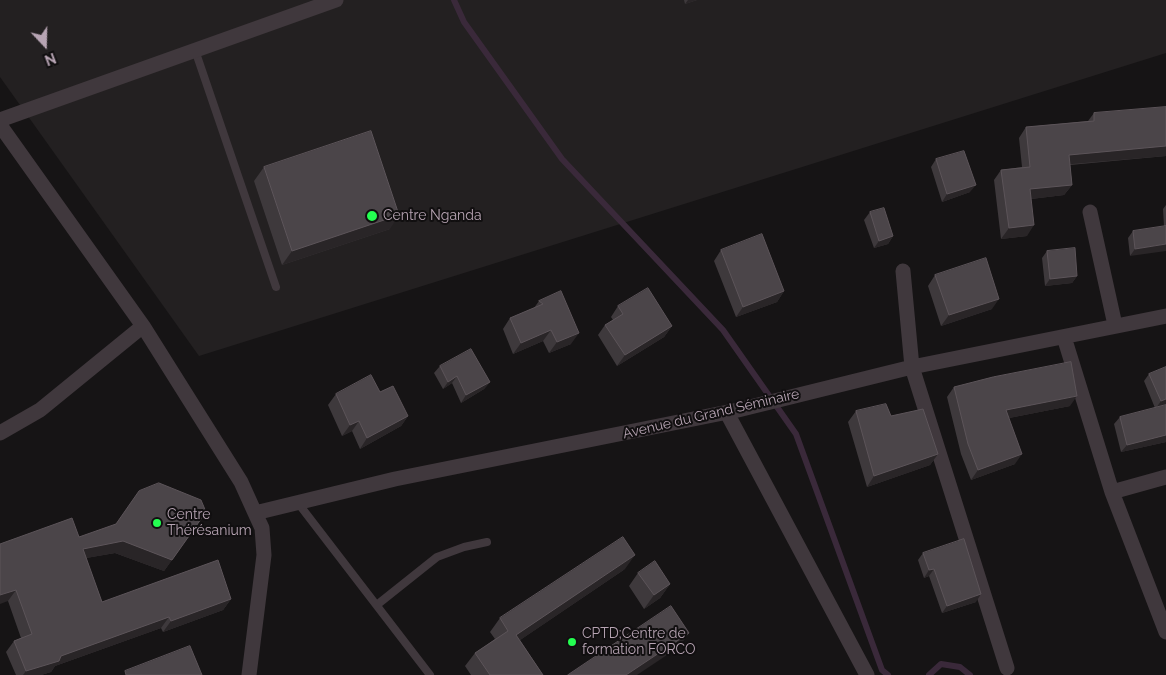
<!DOCTYPE html>
<html>
<head>
<meta charset="utf-8">
<style>
  body { margin:0 }
  #map { position:relative; width:1166px; height:675px; overflow:hidden; background:#161415; font-family:Raleway,sans-serif }
  canvas { display:block }
  .north { position:absolute; left:20px; top:20px; width:50px; height:50px; -webkit-text-stroke:4px #110f10; paint-order:stroke; rotate:159deg; font-size:14px; font-weight:700; line-height:20px; text-align:center; color:#b7a4b3 }
  .north::after { content:''; display:block; margin:auto; width:18px; height:22px; background:#b7a4b3; clip-path:polygon(50% 0,100% 100%,50% 72%,0 100%) }
</style>
</head>
<body>
<div id="map">
<canvas width="1166" height="675"></canvas>
<div class="north">N</div>
</div>
<script>
const ctx = document.querySelector('canvas').getContext('2d');
ctx.lineJoin = 'round';
function fill(path, color) {
  ctx.fillStyle = color;
  ctx.fill(path, 'evenodd');
}
function trace(path, color, width, dash) {
  ctx.strokeStyle = color;
  ctx.lineWidth = width;
  ctx.lineCap = dash ? 'butt' : 'round';
  ctx.setLineDash(dash || []);
  ctx.stroke(path);
}
function write(font, color, halo, rows, align = 'center') {
  ctx.font = font + ' Raleway,sans-serif';
  ctx.lineWidth = 4;
  ctx.setLineDash([]);
  ctx.textBaseline = 'middle';
  ctx.strokeStyle = halo;
  ctx.fillStyle = color;
  for (const [text, x, y, turn = 0] of rows) {
    ctx.save();
    ctx.translate(x, y);
    ctx.rotate((+turn || 0) * Math.PI / 180);
    ctx.textAlign = isNaN(turn) ? turn : align;
    if (halo) ctx.strokeText(text, 0, 0);
    ctx.fillText(text, 0, 0);
    ctx.restore();
  }
}
fill(new Path2D(`
  M0,0h1166v53l-967,303 -199,-279z`), '#232021');
trace(new Path2D(`
  M454,0l10,22 98,137 161,171 73,104 86,236 6,5
  M929,675l12,-11 19,3 10,8`), '#3a293a', 6);
trace(new Path2D(`
  M195,50l81,237
  M298,503l132,172
  M378,604l59,-47 27,-10 23,-5`), '#40383d', 8);
trace(new Path2D(`
  M0,120l336,-120
  M0,125l143,201 98,156 14,31 7,15 2,27 -15,120
  M1090,212l25,113
  M903,271l9,96 95,301
  M1064,337l48,155 54,140
  M727,413l140,262
  M0,433l40,-23 103,-84
  M1112,492l54,-15
  M255,513l140,-34 343,-69 174,-43 254,-51`), '#40383d', 15);
fill(new Path2D(`
  M684,0h13l-12,4z
  M1166,107v49l-96,9 2,20 -8,10 -33,4 -4,37 -26,3 -7,-59 7,-10 21,-3 -3,-29 7,-11 62,-6 6,-8z
  M936,159l34,33 -28,10 -11,-35z
  M264,167l126,62 -108,36 -28,-84z
  M1166,205v21h-2l-1,-17z
  M870,212l23,24 -5,8 -14,4 -10,-28z
  M1166,226l-36,30 -2,-18 5,-7z
  M721,250l63,41 -7,11 -41,15 -22,-56z
  M1047,251l30,25 -5,7 -27,3 -3,-28z
  M935,275l57,34 -51,17 -13,-40z
  M561,291l10,53 -22,9 -6,-12 -30,13 -10,-25 7,-11 24,-10 5,-7z
  M618,306l54,20 -8,11 -47,29 -19,-31 7,-10 8,-5 -2,-3z
  M440,366l50,16 -6,7 -23,14 -9,-20 -9,6 -9,-16z
  M1166,367v37l-8,3 8,-2v37l-45,10 -7,-28 6,-7 35,-9 -11,-27 5,-7z
  M954,387l116,19 -61,12 6,46 -44,16 -10,-26 -14,-57z
  M380,392l28,24 -7,10 -41,23 -8,-18 -10,5 -14,-31 8,-11z
  M856,411l35,5 47,38 -8,11 -63,22 -19,-65z
  M206,512l-42,59 -49,-18 -29,5 16,44 129,-3 -8,11 -60,22 -2,-4 -106,38 -4,6 -10,3h-25l-10,-23 8,-11 7,-3 -13,-37 -8,-57 79,-7z
  M923,553l53,49 -34,11 -13,-37 -5,2 -6,-18z
  M625,569l-105,71 23,35h-72l-6,-9 10,-13 20,-14 -5,-7 10,-14z
  M638,573l32,11 -10,14 -16,11 -15,-23z`), '#3e393c');
fill(new Path2D(`
  M688,0h9l-12,4z
  M1166,146v10l-105,9 8,-10z
  M976,185l-6,7 -28,10 5,-8z
  M1072,185l-8,10 -42,5 8,-11z
  M399,215l-9,14 -108,36 10,-14z
  M1034,225l-7,11 -26,3 8,-11z
  M893,236l-5,8 -14,4 5,-7z
  M1166,244v7l-36,5 5,-7z
  M1077,276l-5,7 -27,3 5,-7z
  M784,291l-7,11 -41,15 7,-10z
  M999,299l-7,10 -51,17 8,-11z
  M672,326l-8,11 -47,29 8,-11z
  M551,330l-8,11 -30,13 8,-11z
  M579,333l-8,11 -22,9 8,-11z
  M457,376l-5,7 -9,6 5,-7z
  M490,382l-6,7 -23,14 5,-8z
  M1077,396l-7,10 -71,14 7,-10z
  M1166,399v5l-10,4 5,-7z
  M408,416l-7,10 -41,23 7,-11z
  M359,421l-7,10 -10,5 8,-11z
  M1166,435v7l-45,10 6,-7z
  M938,454l-8,11 -63,22 7,-11z
  M1022,454l-7,10 -44,16 7,-10z
  M123,541l49,19 -8,11 -49,-18 -40,7 8,-11z
  M635,555l-10,14 -118,80 9,-14z
  M934,569l-5,7 -5,2 5,-8z
  M670,584l-10,14 -16,11 10,-14z
  M16,590l-8,11 -8,3v-9z
  M981,594l-5,8 -34,11 5,-7z
  M231,599l-8,11 -60,22 8,-11z
  M169,617l-8,11 -106,38 -4,6 -10,3h-18l3,-4 35,-15z
  M689,633l-10,14 -42,28h-11z`), '#292527');
const building = new Path2D(`
  M1166,107v39l-97,9 3,30 -42,4 4,36 -25,3 -8,-58 29,-3 -4,-40 68,-6v-8z
  M371,131l28,84 -107,36 -28,-84z
  M964,151l12,34 -29,9 -11,-35z
  M884,208l9,28 -14,5 -9,-29z
  M1166,226v18l-31,5 -2,-18z
  M762,234l22,57 -41,16 -22,-57z
  M1075,248l2,28 -27,3 -3,-28z
  M986,258l13,41 -50,16 -14,-40z
  M648,288l24,38 -47,29 -20,-30 18,-11 -5,-8z
  M561,291l18,42 -22,9 -6,-12 -30,13 -11,-25 33,-14 -4,-3z
  M471,349l19,33 -24,13 -9,-19 -9,6 -8,-16z
  M1071,362l6,34 -71,14 16,44 -44,16 -10,-26 -14,-57 39,-10z
  M1166,367v32l-5,2 -12,-27z
  M371,375l9,17 13,-6 15,30 -41,22 -8,-17 -9,4 -14,-31z
  M886,404l5,12 32,-7 15,45 -64,22 -18,-65z
  M1166,405v30l-39,10 -7,-28z
  M159,483l42,17 5,12 -34,48 -49,-19 -40,8 19,53 116,-42 13,39 -60,22 -2,-4 -108,39 -2,5 -33,10 -12,-30 18,-7 -16,-44 -16,5v-51l72,-26 7,19 37,-13 23,-33z
  M623,537l12,18 -119,80 27,40h-53l-15,-22 33,-22 -8,-13z
  M964,539l17,55 -34,12 -13,-37 -5,1 -6,-17z
  M655,561l15,23 -16,11 -16,-22z
  M671,606l18,27 -63,42h-58z
  M190,646l12,29h-76l-1,-4z`);
fill(building, '#4b4549');
trace(building, '#5c5459', 1);
for (const [x, y, r, color] of [
  [372,216,6,"#24fe51"],
  [157,523,5,"#24fe51"],
  [572,642,5,"#24fe51"]
]) {
  const dot = new Path2D();
  dot.arc(x, y, r, 0, 2 * Math.PI);
  ctx.fillStyle = color;
  ctx.fill(dot);
  trace(dot, '#110f10', 2);
}
write('14px', '#b7a4b3', '#110f10', [
  ["Centre Nganda",383,216],
  ["Centre",167,515],
  ["Thérésanium",167,531],
  ["CPTD;Centre de",582,634],
  ["formation FORCO",582,650]
], 'left');
write('14px', '#b7a4b3', '#110f10', [
  ["Avenue du Grand Séminaire",711,414,-13]
]);
</script>
</body>
</html>
